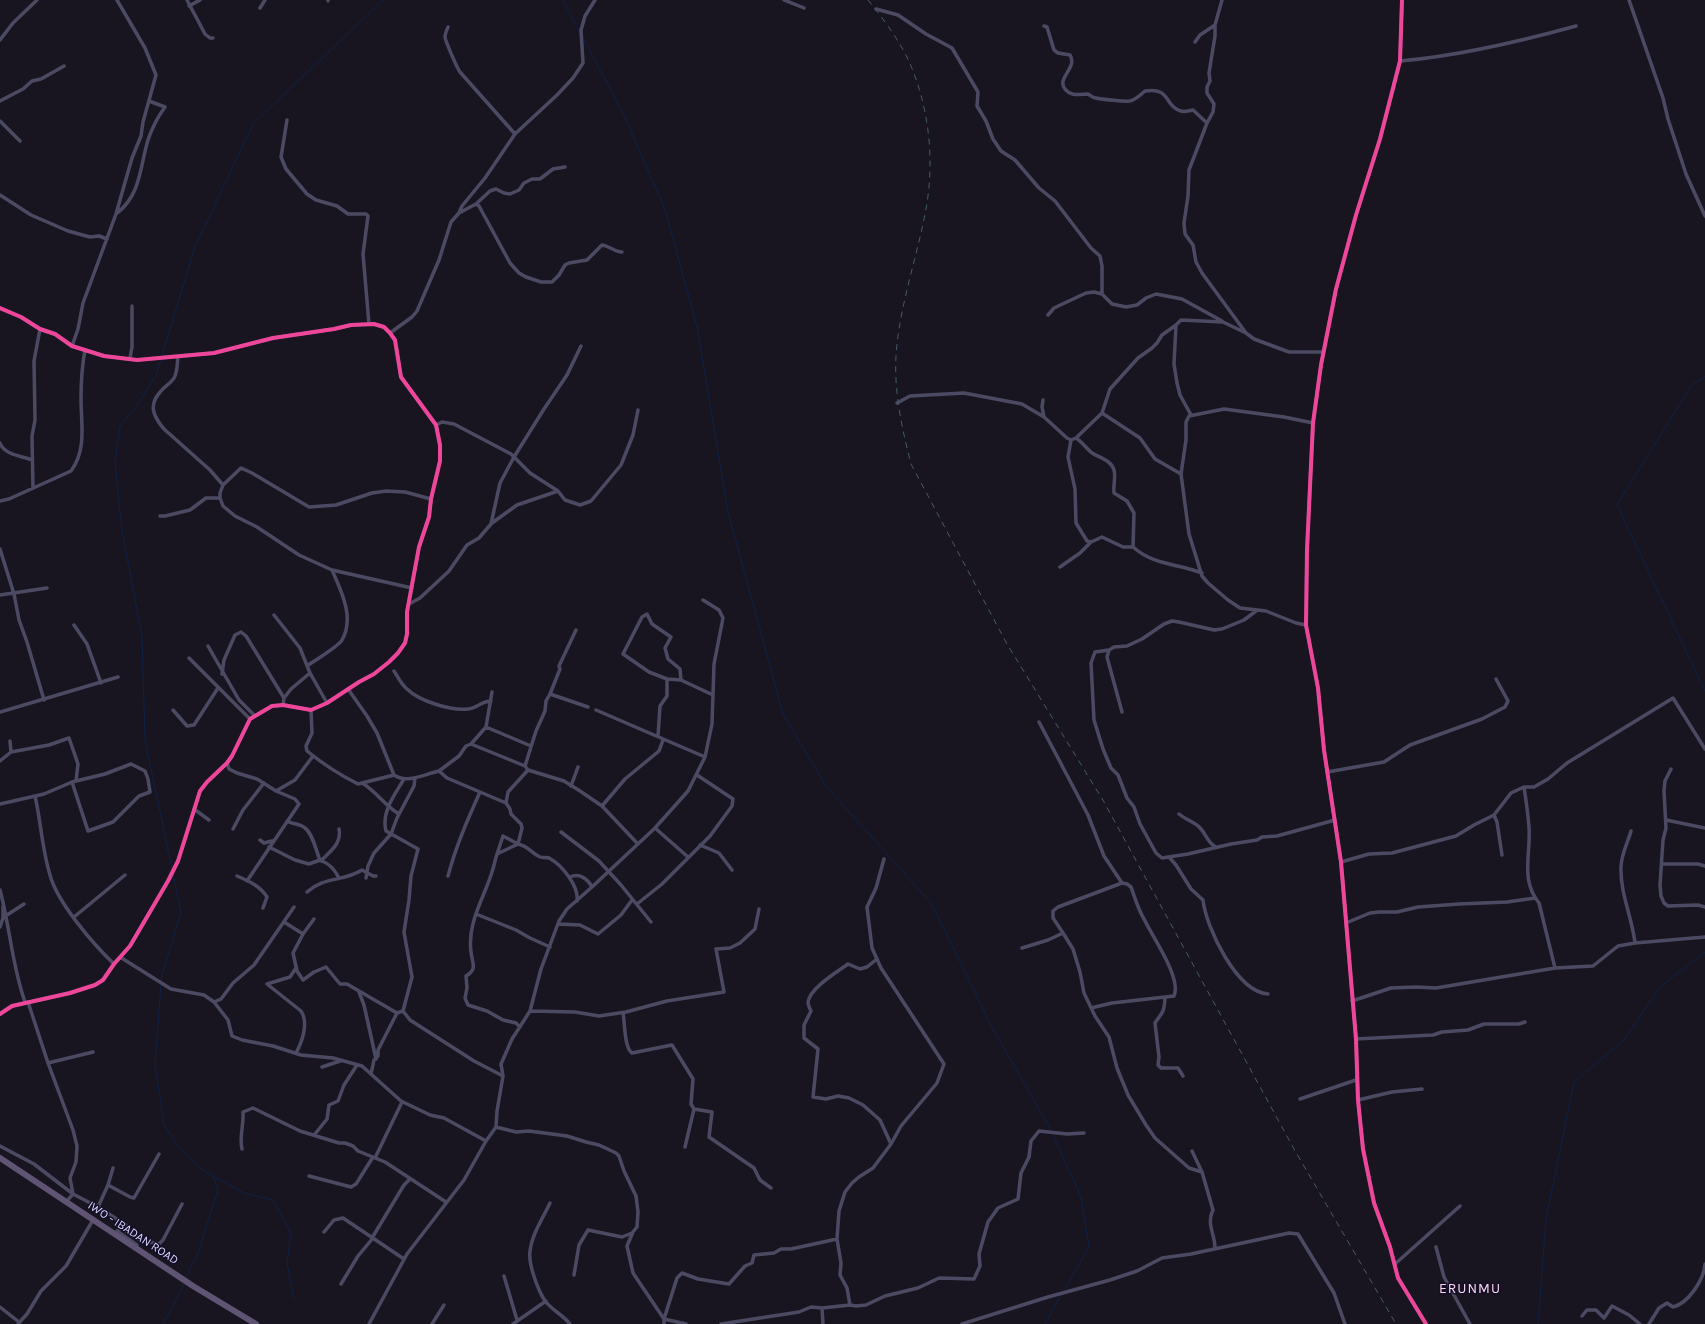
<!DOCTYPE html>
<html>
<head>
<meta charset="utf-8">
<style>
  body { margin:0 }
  canvas { display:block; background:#181521 }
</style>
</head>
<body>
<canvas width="1705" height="1324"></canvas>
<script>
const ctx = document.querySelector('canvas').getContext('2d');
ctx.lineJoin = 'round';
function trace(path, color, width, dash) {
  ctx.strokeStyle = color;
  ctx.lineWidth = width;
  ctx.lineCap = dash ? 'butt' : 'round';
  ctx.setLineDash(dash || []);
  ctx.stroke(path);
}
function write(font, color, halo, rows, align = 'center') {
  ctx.font = font + ' Karla,sans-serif';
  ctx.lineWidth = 3;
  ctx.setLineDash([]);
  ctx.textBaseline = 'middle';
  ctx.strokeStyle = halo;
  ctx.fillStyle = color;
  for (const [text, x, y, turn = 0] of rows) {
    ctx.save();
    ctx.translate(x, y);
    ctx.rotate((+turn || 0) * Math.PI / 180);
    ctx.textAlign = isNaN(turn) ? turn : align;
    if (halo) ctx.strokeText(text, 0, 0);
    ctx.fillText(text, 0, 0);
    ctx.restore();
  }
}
trace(new Path2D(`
  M563,0l16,32
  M583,38l40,75 42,96 32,118 31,185 55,202 43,72 105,117 62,126 58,101
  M1705,376l-14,10 -74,119 88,186
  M172,869l-27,-129 -3,-104 -20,-105 -7,-69 5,-36 18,-22 18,-29 39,-128 58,-123 130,-124
  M161,981l1,-6 19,-62 -8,-39
  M161,984l-6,81 9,59 15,24 25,23 40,22 29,7 18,33 -4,30 7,36
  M1053,1135l28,62 8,50 -25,43
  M186,1277l11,-21 21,-66 -5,-14
  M163,1324l21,-40
  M1045,1324l16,-29
  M1538,1324l8,-105 28,-137 50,-42 36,-53 45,-35`), '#0d2146', 1);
trace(new Path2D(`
  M187,0l18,34 5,4h3
  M328,0v1
  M784,0l20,8
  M1402,0l-2,61 -20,78 -24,76 -20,74 -15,76 -8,58 -6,127 -1,75 12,63 6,62 17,112 15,177 2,61 5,49 11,54 16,44 8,31 28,46
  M1629,0l34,98 5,21 18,55 19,42
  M189,6l11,-6
  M260,8l5,-8
  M876,9l22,6 28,19 26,14 26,44 -1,14 9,15 7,18 8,12 14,9 24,28 16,13 36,47 9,8 2,10v28
  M1215,25l7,-25
  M1044,26l3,1 7,23 4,3 12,2c8,13 -14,23 -5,34 6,8 15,5 23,5 2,1 5,4 8,4 3,1 32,4 34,3 6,-1 10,-6 15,-10 26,-4 19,15 36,20 3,1 8,0 12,-1l14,13
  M448,27c-1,3 -3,6 -3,10 0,3 12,31 15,35l55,62
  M0,40l13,-17 24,-23
  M1195,42l5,-7 15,-10v11l-6,37 1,8 -3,6v6l7,11 -1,8 -6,11 -18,47 -1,26 -4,27 1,11 8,11 3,17 6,11 44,60
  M1400,61c59,-5 118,-19 176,-35
  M0,101l23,-12 9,-8 9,-2 23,-13
  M287,120l-6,37 5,12 21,25 9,6 21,6 11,8h18l2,2 -5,38 6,70
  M0,121l20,20
  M0,195l31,20 37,16 22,6 9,-1 8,3
  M476,204l14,-13 6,-2 8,4 6,1 9,-4 5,-7 8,-4h8l13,-10 12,-2
  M117,213c24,-18 23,-47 31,-73 4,-12 9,-22 17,-33l-16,-6
  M459,213l17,-9 3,2 31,57 9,10 7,4 15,5h11l7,-7 6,-10 4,-2 18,-3 15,-15c8,1 12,7 20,7
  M0,308l21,9 19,12 15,5 17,12 32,10 33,4 77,-7 59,-15 61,-9 17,-4 23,-1 10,3 6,6 5,7 6,37 35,48 4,20v16l-9,38 -2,18 -10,30 -12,65v22l-2,9 -7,10 -9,9 -15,12 -15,8 -32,21 -16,7 -28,-5 -11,1 -22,13 -18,37 -5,7 -20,19 -7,9 -22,70 -10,20 -38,65 -16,18 -11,16 -8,5 -25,8 -58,13 -12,8
  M1048,315l6,-7 32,-15 8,-1 8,2 10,10 14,3 11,-2 9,-7 10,-4 26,5 40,22
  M390,333l22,-16 5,-6 22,-51 12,-38 8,-9 3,-7 23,-28 30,-44 42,-39 16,-17 10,-15 -2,-33 4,-14 10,-16
  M72,346l6,-17 5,-26 33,-89 16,-56 9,-22 2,-14 13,-47 -11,-27 -28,-48
  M178,356c-1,7 0,15 -4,22 -3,5 -9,8 -13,13 -13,14 -8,25 3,38l46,41 13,15
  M130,358l2,-11v-41
  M1043,400l-1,7 2,10
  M897,403l13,-7 54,-3 58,11 22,13 23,21 4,2 5,-2 26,-25 8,-24 28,-31 14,-10 5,-5 5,-8 14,-10
  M1102,413l38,25 15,21 26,15 8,60 13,42 6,7 20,17 12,8 26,3 30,12 10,2
  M1191,415l-11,-20 -3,-12 -3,-19 2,-39 5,-5 42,2 23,11 8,6 35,13h34
  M436,425l6,-3 12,2 57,30 19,19 28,18 7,9 15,5 11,-4 30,-36 12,-30 5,-25
  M1076,438c6,4 10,10 16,15 8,5 19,7 22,17 2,7 -1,15 0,23l13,8 7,12 -1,34
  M1071,440l-3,17 7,32 1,34 11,18 4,1 11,-5 21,10h10c22,19 43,16 69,26
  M0,443c4,12 22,13 32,17
  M1181,474l5,-34v-18l3,-6 35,-7 60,8 29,6
  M33,488l-1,-52 3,-16 -1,-59 6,-32
  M0,501l9,-2 62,-28c16,-22 10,-47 10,-72 0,-16 1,-33 4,-49
  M160,516h5l25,-6 16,-12h14
  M492,523l25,-18 41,-14
  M0,549l14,45 5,26 8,22 17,58
  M1060,567l20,-14 11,-11
  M412,588l-80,-18 -33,-15 -42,-28 -22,-11 -12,-10 -3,-8v-5l3,-8 18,-17 11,5 57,34 27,-2 36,-12 14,-2 19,1 26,7
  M0,595l47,-7
  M409,604l11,-6 29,-27 18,-26 12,-7 12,-14 9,-41 14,-26 30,-48 23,-34 14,-29
  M274,615l26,33 10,25 17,30
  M74,625l13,19 14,39
  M576,630l-17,36 1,3 -10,25 38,13
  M208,646l31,54 16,16
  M1109,650l-14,2 -4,11 3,57 9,29 8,19 7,7 9,23 7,9 6,17 16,29 6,5 26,-4 43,-10 26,-4 5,-3 15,-1 58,-16
  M189,658l61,61
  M307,666c7,-5 32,-20 35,-26 13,-23 -1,-49 -10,-70
  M394,671c4,6 7,13 13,18 12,12 44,22 61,20 9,-1 14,-8 23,-8
  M222,674l2,-14 11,-25 6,-3 5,4 38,62 -1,7
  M667,679l14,1 32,15
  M348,689l19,27 10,17 17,42c13,9 31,-1 45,-4l8,7 59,25 4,6 1,5 10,10 1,4 -4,16c12,3 13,9 22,13 2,1 6,0 9,1 13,7 30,28 28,43
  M284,698l7,-9 19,-16
  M173,710l14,16 7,-1 24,-37
  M311,710l1,23 -6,13 1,5c16,13 33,24 51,33l36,-9
  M596,710l109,47
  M0,712l118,-35
  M1122,712l-15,-55 2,-7 5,-3 13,-1 15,-7 22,-15 8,-3 7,1 35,8 8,-1 22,-9 12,-9
  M1039,722l49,93 16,41 18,27 5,1 4,3c4,11 7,22 13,32 8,17 38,59 30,77l-62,7 -21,5
  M486,727l6,-35
  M658,736l2,-30 7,-10v-17l-18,-7 -26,-18 19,-37 5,-3 5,10 19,13 -6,11 3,11 12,10 1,11
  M10,741l1,11
  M471,744l15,-17 45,19
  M0,761l11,-9 38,-7 20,-7 9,26 -2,17
  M227,763l2,6 8,4 20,6 19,12 19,8 4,5 -52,77
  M525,766l11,-35 9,-20 1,-10 4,-7
  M1671,769l-6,12 -1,10 2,37 -3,12 -3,45 1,11 3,7 4,3 30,-1 7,2
  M439,771l20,-15 7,-10 5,-2 54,22 3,4 36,11 16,10 22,15 35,37
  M1327,772l57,-10 26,-17 72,-26 23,-12 3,-6 -12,-22
  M404,779c-9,15 -23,33 -18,52l32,18 -7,27 -2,24 -5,32 8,45 -9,34 7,9 64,41 29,15
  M362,783c14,8 23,23 37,31
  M571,786l7,-19
  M1524,787c2,13 4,27 5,40 2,27 -9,53 10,76l16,65
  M276,791l19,-11 18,-24
  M35,796c6,26 7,53 15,79 7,27 43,69 64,89
  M506,803l2,-11 20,-22
  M0,804l44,-10 28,-12 33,-8 26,-10 14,7 3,8 2,13 -11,4 -26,26 -25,9 -16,-49
  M602,806l23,-27 34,-28 4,-11
  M194,809l15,11
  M1179,814c6,5 13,7 19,12 8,6 8,16 18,21
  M1494,815l3,7 5,33
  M1666,820l39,8
  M287,821c5,3 14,3 18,7 8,6 11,23 15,32
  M655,828l33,29
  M233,829l10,-19 21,-27
  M1631,831c-3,11 -10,24 -10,36 -1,26 11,50 14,76
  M561,832l38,29 22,24 30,37
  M260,840l4,3 8,-2
  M518,844l-21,10c-2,6 -3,12 -5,18 -8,26 -25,51 -21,80 1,11 7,17 -5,24l1,12 -2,10 3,7 19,6 16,9 13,3 4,4
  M700,845l19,8 13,17
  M269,847l26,13 14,4 11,-4c10,4 14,9 19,18
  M497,854l6,-18 15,8
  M1169,857l7,8 15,24 12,11c3,28 34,92 65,94
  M884,859l-8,29 -9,19 5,41 9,20 63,96 -7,19 -36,43 -10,18
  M321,861c9,-10 21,-17 18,-32
  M1341,862l28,-8 23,-1 64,-17 18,-11 20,-10 17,-22 13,-6h10l14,-8 19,-16 106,-65 32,51
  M1662,864h36l7,2
  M237,876c12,5 23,10 30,21l-4,11
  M448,876c8,-30 19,-55 32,-84
  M570,877c9,-4 17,1 22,10
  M366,878l2,-12 6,-13 17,-19 6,-16 17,-32 1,-8
  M0,890c10,37 12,76 25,112
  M307,892c18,-16 36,-10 55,-22l11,6h3
  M637,904l25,-20 48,-48 22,-30 1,-7 -36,-24
  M294,907l-40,58 -21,18 -12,16 -7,3 14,18 4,16 10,4 31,6 28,9 32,3 29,8 39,35 29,14 14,3 42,23
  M476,914l40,16 14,8 20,9
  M7,915l17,-11
  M74,917l51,-42
  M284,922l19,12 -10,19 4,18 6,9 11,-8 12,-5 14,17h7l50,29
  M1346,923l24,-10 9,-1h18l21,-5 41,-3 48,-2 28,-4
  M558,924l22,1 18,9 23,-19 11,-15
  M0,927l3,-9v-12
  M1063,933l-10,-15v-7l5,-4 64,-24
  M303,934l11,-15
  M1022,948l26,-8 15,-7 10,16 7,23 4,21 11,23 14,21 8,31 11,27 18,30 9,13 34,30 13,4
  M120,957l51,32 33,6 10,7
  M359,992l5,13 12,54
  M1165,998c-1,15 -2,13 -10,25l4,34 -1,8 3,3h17l5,8
  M1352,1001l39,-13 25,-1 20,1 119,-20 38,-2 25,-20 17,-3 70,-6
  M28,1002l20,61 25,67 4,16 -1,16 -6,16 3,16 -7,8
  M530,1011l45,1 24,4 27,-4 41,-11 57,-9 -8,-43 14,-1 10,-5 15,-14 4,-20
  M623,1013c2,10 1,34 9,40l40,-8 21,34 -2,25 3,5 -9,38
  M1356,1039l77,-4 9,-3 26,-2 16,-6h35l6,-2
  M296,1053c6,-11 13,-30 5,-42l-34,-27 23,-7 6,-9
  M48,1063l45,-11
  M322,1067l18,-6
  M371,1074l3,-14 4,-4v-6l19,-37 6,-2
  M1300,1099l56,-19
  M1358,1100l34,-8 30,-3
  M694,1109l18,3 -3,25 45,31 6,12 11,8
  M496,1127l20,5 13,-1 38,5 19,6 13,3 17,8 3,3 5,15 12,25 2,16 -1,15 -5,6 -10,4 -34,-7 -9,15 -5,30
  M315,1134l12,-15 2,-14 9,-4 6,-16 13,-20
  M0,1146l34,18 39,30 25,13 28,18
  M242,1149c-3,-12 2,-24 1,-37l10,-4 47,23 39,12h6l8,3 5,5 27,11 61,40
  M1192,1151l10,21 11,38c-7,14 2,24 2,38
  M375,1158l27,-56
  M309,1176l42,11 5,-3 17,-27
  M108,1185l22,12 4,1 25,-44
  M550,1203c-7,15 -18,31 -20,48 -2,13 8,39 15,50 7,9 18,14 25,23
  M98,1207l10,-22 5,-17
  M324,1232l10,-12 9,-2 61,41
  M633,1232l-6,14 6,27 31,46 22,5
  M372,1238l32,-53 6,-6
  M137,1245l-20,-14 9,-6 1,7 13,8 19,4 4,-4 19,-36
  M1436,1247l8,30 26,47
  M1395,1264l65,-58
  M504,1276l13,44
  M341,1284l17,-28 15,-18
  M850,1305l6,1 10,-1 19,-9 33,-8 21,-10 35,1 6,-13 -1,-12 9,-32 10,-14 20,-9 3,-26 8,-16 2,-16 8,-10 28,3 17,-1
  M0,1307l19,15
  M1582,1316l5,-6h9l8,8 8,-12 17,9 11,9
  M18,1324l9,-10 14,-23 25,-25 27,-46
  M369,1324l38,-70 57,-74 22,-39 10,-14 1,-16 6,-35 -2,-12 11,-25 18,-28 11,-42 18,-48 8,-12 25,-22 63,-59 33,-37 17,-34 7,-33 2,-60 9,-46 -4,-8 -16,-10
  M432,1324l12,-19
  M513,1324l33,-23
  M664,1324v-5l13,-41 5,-5 16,6 31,5 16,-18 7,-3 2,-8 20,-2 7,-4h10l46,-10
  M721,1324l78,-12 12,-5 11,1
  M823,1324l-1,-16 28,-3 -3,-17 -7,-13 1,-12 -4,-24 2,-28 6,-19 7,-9 7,-6 14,-9 18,-24 -11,-24 -17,-15 -14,-7 -11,-2 -12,3 -13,-2 5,-48 -14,-11v-13l7,-14c-1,-2 -3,-6 -3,-9 2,-14 29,-30 40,-38l12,5 7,-2 10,-8
  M962,1324l86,-27 62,-17 27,-9 25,-13 29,-4 98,-21 9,1 36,59 11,31
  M1649,1324l10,-16 8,-5 6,4c16,-4 31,-28 32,-43`), '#4b4a62', 3.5);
trace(new Path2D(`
  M0,1158l193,128 63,38`), '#5f5473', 6);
trace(new Path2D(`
  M868,0c16,20 33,42 43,66 19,46 24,99 14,148 -9,47 -26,94 -29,142 -2,38 6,72 15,108l96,180 97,158 190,347 102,175`), '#445a6b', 1, [6, 5]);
trace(new Path2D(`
  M1402,0l-2,61 -20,78 -24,76 -20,74 -15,76 -8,58 -6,127 -1,75 12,63 6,62 17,112 15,177 2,61 5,49 11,54 16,44 8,31 28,46
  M0,308l21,9 19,12 15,5 17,12 32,10 33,4 77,-7 59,-15 61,-9 17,-4 23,-1 10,3 6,6 5,7 6,37 35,48 4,20v16l-9,38 -2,18 -10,30 -12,65v22l-2,9 -7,10 -9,9 -15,12 -15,8 -32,21 -16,7 -28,-5 -11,1 -22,13 -18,37 -5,7 -20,19 -7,9 -22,70 -10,20 -38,65 -16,18 -11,16 -8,5 -25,8 -58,13 -12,8`), '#ed469a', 4);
write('12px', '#dbd6ff', '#140f27', [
  ["IWO - IBADAN ROAD",133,1233,33]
]);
ctx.letterSpacing = '1px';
write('14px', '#ffd8f0', '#140f27', [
  ["ERUNMU",1470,1289]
]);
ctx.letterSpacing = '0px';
</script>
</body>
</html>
